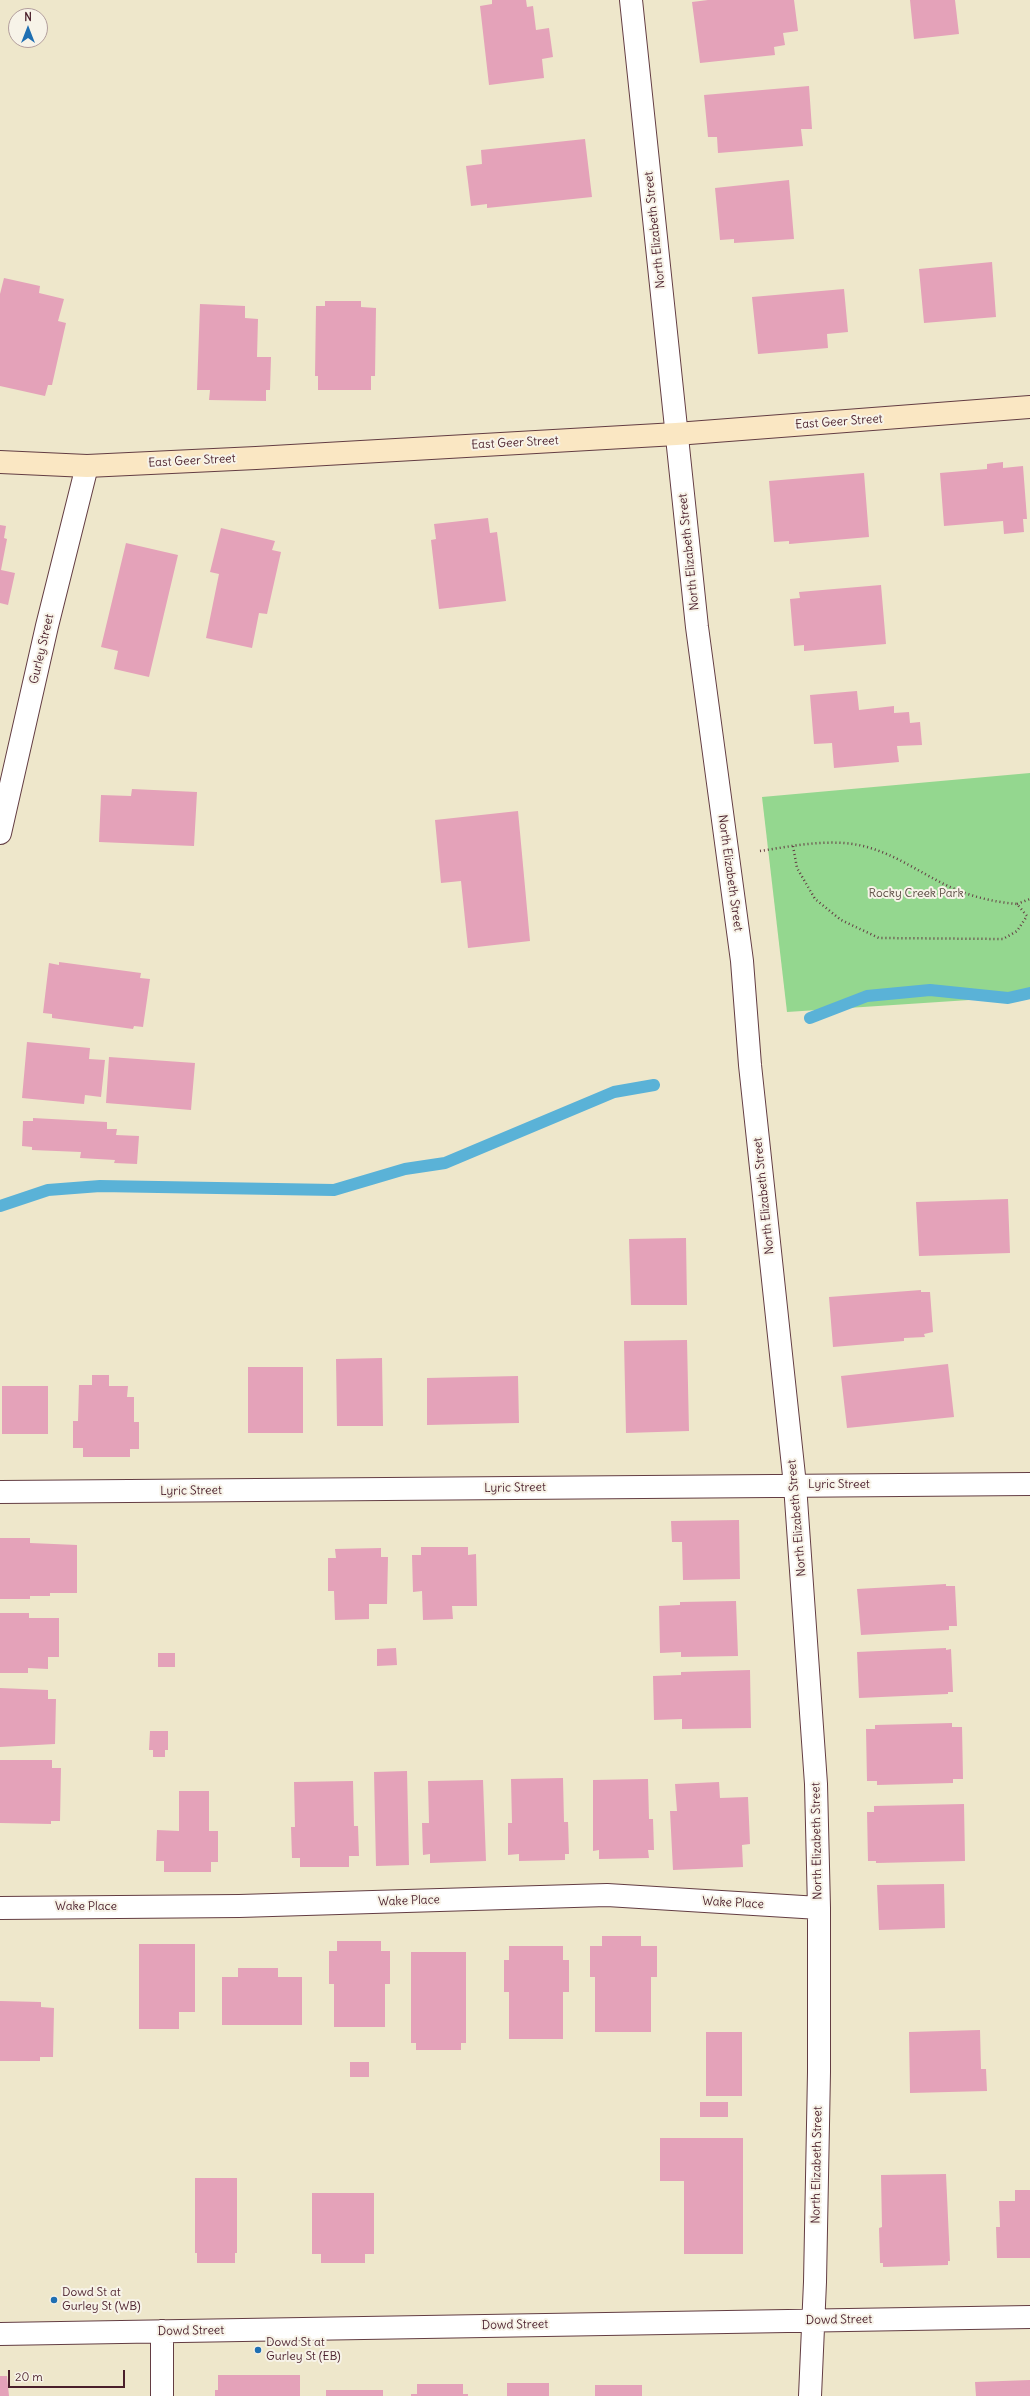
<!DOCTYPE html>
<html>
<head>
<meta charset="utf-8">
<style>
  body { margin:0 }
  #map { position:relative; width:1030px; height:2396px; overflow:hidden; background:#eee7cb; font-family:Delius,sans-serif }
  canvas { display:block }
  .north { position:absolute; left:8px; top:8px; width:40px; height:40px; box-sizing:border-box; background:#f7f3e8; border:1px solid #b29e9c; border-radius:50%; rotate:0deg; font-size:11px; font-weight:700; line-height:16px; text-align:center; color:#4a1f2b }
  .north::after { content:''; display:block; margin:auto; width:14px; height:18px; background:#1f6fb2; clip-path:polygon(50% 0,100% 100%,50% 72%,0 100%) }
  .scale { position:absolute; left:8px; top:2370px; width:117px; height:18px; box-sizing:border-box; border:2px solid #4a1f2b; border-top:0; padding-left:5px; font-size:12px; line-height:14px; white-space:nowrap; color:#4a1f2b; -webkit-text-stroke:3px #f7f3e8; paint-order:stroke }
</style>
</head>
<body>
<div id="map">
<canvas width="1030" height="2396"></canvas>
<div class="north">N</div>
<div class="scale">20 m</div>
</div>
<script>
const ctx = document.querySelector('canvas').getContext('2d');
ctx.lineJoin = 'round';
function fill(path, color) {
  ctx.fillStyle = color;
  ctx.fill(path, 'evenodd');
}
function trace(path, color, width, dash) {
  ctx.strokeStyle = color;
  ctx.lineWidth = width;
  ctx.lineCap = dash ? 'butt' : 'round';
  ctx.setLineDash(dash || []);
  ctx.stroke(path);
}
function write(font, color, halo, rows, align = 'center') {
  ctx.font = font + ' Delius,sans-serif';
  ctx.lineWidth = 4;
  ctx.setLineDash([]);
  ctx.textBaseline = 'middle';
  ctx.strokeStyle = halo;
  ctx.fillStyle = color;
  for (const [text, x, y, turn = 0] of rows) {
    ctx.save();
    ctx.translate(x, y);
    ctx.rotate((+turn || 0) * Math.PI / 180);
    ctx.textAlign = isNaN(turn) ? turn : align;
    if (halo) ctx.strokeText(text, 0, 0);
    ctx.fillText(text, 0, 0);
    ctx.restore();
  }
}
fill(new Path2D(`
  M1030,773v223l-243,16 -25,-215z`), '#94d78f');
trace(new Path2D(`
  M810,1018l57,-22 63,-6 78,8 22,-5
  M0,1206l48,-16 52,-4 234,4 71,-21 40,-6 169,-71 40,-7`), '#5ab2d7', 12);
fill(new Path2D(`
  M492,0h34l1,7 6,-1 3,24 13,-2 4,29 -11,2 2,19 -55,7 -9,-79 12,-2z
  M708,0h86l4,31 -15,2 2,12 -11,2 1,8 -75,8 -8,-61z
  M910,0h45l4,34 -45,5z
  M809,86l3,43h-11l2,17 -85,7 -1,-16h-9l-4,-42z
  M585,139l7,58 -105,11v-4l-16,2 -5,-40 16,-2 -1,-14z
  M789,180l5,59 -60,4v-4l-14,1 -5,-52z
  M992,262l4,55 -72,6 -5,-54z
  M4,278l36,8 -1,7 25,6 -6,22 8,2 -14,62h-4l-3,11 -45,-10v-92z
  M844,289l4,43 -21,2 1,14 -70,6 -6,-57z
  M325,301h36v6l15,1 -1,68h-4v14h-53v-14h-3l1,-70h9z
  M200,304l45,2v12l13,1 -1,38h14l-1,33h-4v11l-57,-1 1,-10h-13z
  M1003,462v6l20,-2 4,53h-4l1,13 -20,2 -1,-13 -59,5 -4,-53 47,-4v-5z
  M864,473l5,64 -80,7v-3l-15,1 -5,-61z
  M488,518l2,15 7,-1 9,69 -67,8 -8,-69 5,-1 -2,-15z
  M0,525l6,1 -2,12 3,1 -6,31 14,3 -7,32 -8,-2z
  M221,528l54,13 -3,9 9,2 -14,62 -8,-1 -7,35 -46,-10 13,-64 -9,-2z
  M126,543l52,12 -29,122 -35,-8 4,-18 -17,-4z
  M881,585l5,59 -82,7v-6l-10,1 -4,-47 10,-1 -1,-6z
  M857,691l2,19 35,-4v7l15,-1 1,11 10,-1 2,23 -25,1 2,16 -65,6 -2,-25 -18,1 -4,-49z
  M132,789l65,3 -3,54 -95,-4 2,-47 30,1z
  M518,811l12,130 -62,7 -7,-67 -20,2 -6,-63z
  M59,962l82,11 -1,5 10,1 -7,48 -9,-1 -1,3 -81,-11v-4l-9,-1 6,-50 10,2z
  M27,1042l63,6 -1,11 16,1 -4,37 -16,-2 -1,9 -62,-6z
  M109,1057l86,6 -4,47 -85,-7z
  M33,1118l74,4v7h10l-1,6 23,1 -2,28 -23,-1 1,-3 -35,-2 1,-6 -49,-2v-3l-10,-1 1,-25h10z
  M1008,1199l2,54 -91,3 -3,-54z
  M686,1238l1,67h-56l-2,-66z
  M921,1290v2h9l3,40 -9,2 1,3 -21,1v3l-71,6 -4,-50z
  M687,1340l2,91 -63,2 -2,-92z
  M382,1358l1,68h-46l-1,-67z
  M948,1364l6,53 -107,11 -6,-52z
  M248,1367h55v66h-55z
  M92,1375h17v11h19l-1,11h7v25h5v27h-9v8h-47v-9h-10v-27h5l1,-36h13z
  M518,1376l1,47 -92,2v-47z
  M2,1386h46v48h-46z
  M739,1520l1,59 -57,1 -1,-38h-10l-1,-21z
  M0,1538h30v5l47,2v48h-27v3h-20v3h-30z
  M421,1547h47v8l8,-1 1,52h-25l1,13 -30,1 -1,-29 -9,1 -1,-37h9z
  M381,1548v9h7l-1,47h-18v15l-34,1 -1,-29h-6v-33h8l-1,-9z
  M946,1584v2h9l2,40h-8v4l-88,5 -4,-46z
  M736,1601l2,55 -57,1v-5l-21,1 -1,-47 21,-1v-3z
  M0,1613h29v5h30v39h-11v12l-20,-1v5h-28z
  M396,1648l1,17 -20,1v-17z
  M946,1648v2l5,-1 2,43h-5v2l-89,4 -2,-46z
  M158,1653h17v14h-17z
  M750,1670l1,58 -69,1v-10l-28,1 -1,-44 28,-1v-3z
  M0,1688l48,2v9h8l-1,45 -55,3z
  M952,1723v4h10l1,52h-10v4l-76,2v-4h-10l-1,-52h9v-4z
  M150,1731h18v19h-3v7h-12v-7h-4z
  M0,1760h52v8h9l-1,53h-9v3l-51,-1z
  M407,1771l2,94 -33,1 -2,-94z
  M563,1778l1,44h4l1,32h-4v6l-46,1v-7l-11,1v-32h4l-1,-44z
  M648,1779l1,40h4l1,31h-6l1,8 -50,1v-9l-6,1v-71z
  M483,1780l3,81 -56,2v-9l-7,1 -1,-32h7l-1,-42z
  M353,1781l1,45h4l1,30h-10v11h-49v-9h-8l-1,-31h4l-1,-45z
  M719,1782l1,16 28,-1 2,47 -8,1 1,22 -70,3 -3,-59h7l-2,-27z
  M179,1791h30v40h9v31h-7v10h-47v-11h-8l1,-31 22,1z
  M964,1804l1,57 -89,2v-2h-8l-1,-49h7v-6z
  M944,1884l1,44 -66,2 -2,-45z
  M602,1936h39v10h16v31h-6v55h-56v-55h-5v-31h12z
  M337,1941h44v10h9v33h-5v43h-51v-43h-5v-33h8z
  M139,1944h56v68h-16v17h-40z
  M509,1946h54v14h6v32h-6v47h-54v-47h-5v-32h5z
  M411,1952h55v91h-5v7h-45v-7h-5z
  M238,1968h40v9h24v48h-80v-48h16z
  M0,2001l41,1v5l13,1 -1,49h-13v4h-40z
  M980,2030l1,39h5l1,22 -77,2 -1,-61z
  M706,2032h36v64h-36z
  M350,2062h19v15h-19z
  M700,2102h28v15h-28z
  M660,2138h83v116h-59v-73h-24z
  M946,2174l4,87h-2v4l-65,2v-4h-3l-1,-35 3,-1 -1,-52z
  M195,2178h42v75h-2v10h-38v-10h-2z
  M1015,2190h15v68h-33l-1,-31h4l-1,-26h16z
  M312,2193h62v61h-9v9h-44v-9h-9z
  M218,2375h82v21h-85v-6h3z
  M0,2376h7l2,20h-9z
  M1030,2380v16h-54l-1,-14z
  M507,2383h42v13h-42z
  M417,2384h46v10h5v2h-57v-2h6z
  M595,2385h47v11h-47z
  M326,2390h57v6h-57z`), '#e4a2b9');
const street = new Path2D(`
  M631,0l66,627 45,334 8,104 45,420 21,299 3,124v164l-4,210 -5,114
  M0,833l47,-207 40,-160
  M0,1492l1030,-8
  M0,1908l239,-2 368,-11 212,13
  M0,2334l1030,-17
  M162,2396v-65`);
const secondary = new Path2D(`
  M0,462l87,4 169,-8 420,-24 354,-27`);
trace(street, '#633d43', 24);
trace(secondary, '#633d43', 24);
trace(new Path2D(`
  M760,851c33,-5 70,-13 103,-5 30,7 56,26 83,39 22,11 47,17 71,19l10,12 -10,15 -14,8 -124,-1 -38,-18 -26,-21 -18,-31 -4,-22
  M1017,904l13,-5`), '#633d43', 2.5, [1, 3]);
trace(street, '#fff', 22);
trace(secondary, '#fae7c3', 22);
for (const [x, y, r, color] of [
  [54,2300,4,"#1f6fb2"],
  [258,2350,4,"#1f6fb2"]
]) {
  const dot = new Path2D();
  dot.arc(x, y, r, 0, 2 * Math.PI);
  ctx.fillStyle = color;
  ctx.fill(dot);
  trace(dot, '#f7f3e8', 1.5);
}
write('12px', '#4a1f2b', '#f7f3e8', [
  ["North Elizabeth Street",655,230,-96],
  ["East Geer Street",839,422,-4],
  ["East Geer Street",515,443,-3],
  ["East Geer Street",192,461,-3],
  ["North Elizabeth Street",689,552,-96],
  ["Gurley Street",42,649,-77],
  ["North Elizabeth Street",730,873,82],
  ["North Elizabeth Street",764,1196,-96],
  ["Lyric Street",839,1485],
  ["Lyric Street",515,1488,-1],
  ["Lyric Street",191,1491,-1],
  ["North Elizabeth Street",797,1518,-95],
  ["North Elizabeth Street",817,1841,-91],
  ["Wake Place",409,1901,-2],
  ["Wake Place",733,1903,3],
  ["Wake Place",86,1907],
  ["North Elizabeth Street",817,2165,-89],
  ["Dowd Street",839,2320,-1],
  ["Dowd Street",515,2325,-1],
  ["Dowd Street",191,2331,-1]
]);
write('12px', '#5c4d44', '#f7f3e8', [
  ["Rocky Creek Park",916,894]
]);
write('12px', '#4a1f2b', '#f7f3e8', [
  ["Dowd St at",62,2293],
  ["Gurley St (WB)",62,2307],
  ["Dowd St at",266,2343],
  ["Gurley St (EB)",266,2357]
], 'left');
</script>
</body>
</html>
